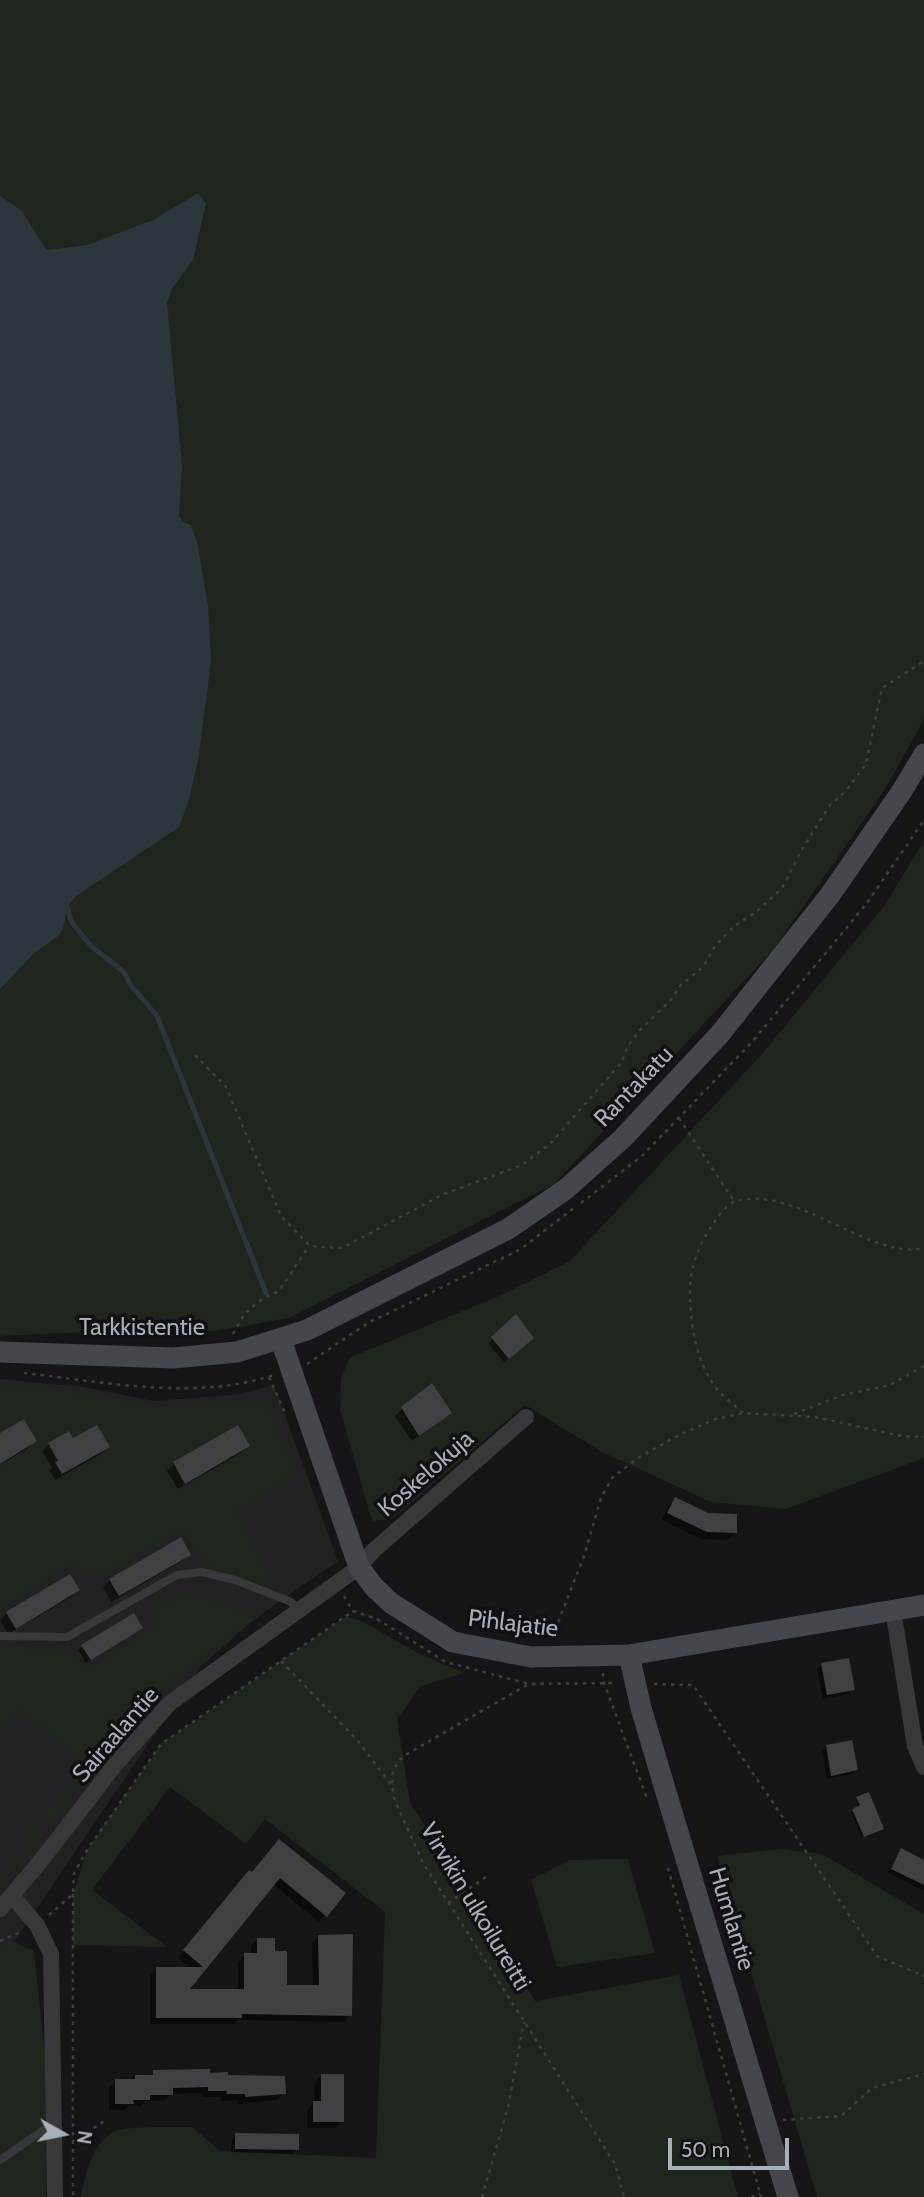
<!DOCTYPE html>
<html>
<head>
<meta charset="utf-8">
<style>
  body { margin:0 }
  #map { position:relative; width:924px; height:2197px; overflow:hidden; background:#161618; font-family:Cabin,sans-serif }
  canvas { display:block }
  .north { position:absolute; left:28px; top:2099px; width:70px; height:70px; -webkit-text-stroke:5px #111113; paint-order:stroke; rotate:99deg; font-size:19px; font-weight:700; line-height:28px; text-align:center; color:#a7afb8 }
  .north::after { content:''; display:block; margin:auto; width:24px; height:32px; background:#a7afb8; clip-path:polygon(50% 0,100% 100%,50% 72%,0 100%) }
  .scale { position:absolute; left:668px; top:2138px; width:121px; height:32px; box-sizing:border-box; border:4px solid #a7afb8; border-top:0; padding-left:9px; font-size:21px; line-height:24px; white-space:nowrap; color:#a7afb8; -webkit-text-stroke:5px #111113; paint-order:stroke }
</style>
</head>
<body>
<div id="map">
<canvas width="924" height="2197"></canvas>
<div class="north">N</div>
<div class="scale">50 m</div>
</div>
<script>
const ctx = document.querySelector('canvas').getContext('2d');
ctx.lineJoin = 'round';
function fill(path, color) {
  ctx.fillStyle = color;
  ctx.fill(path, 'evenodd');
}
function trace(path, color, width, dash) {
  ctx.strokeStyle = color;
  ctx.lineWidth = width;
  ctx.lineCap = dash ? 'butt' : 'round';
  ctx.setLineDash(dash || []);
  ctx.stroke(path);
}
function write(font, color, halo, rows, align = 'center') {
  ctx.font = font + ' Cabin,sans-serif';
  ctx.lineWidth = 7;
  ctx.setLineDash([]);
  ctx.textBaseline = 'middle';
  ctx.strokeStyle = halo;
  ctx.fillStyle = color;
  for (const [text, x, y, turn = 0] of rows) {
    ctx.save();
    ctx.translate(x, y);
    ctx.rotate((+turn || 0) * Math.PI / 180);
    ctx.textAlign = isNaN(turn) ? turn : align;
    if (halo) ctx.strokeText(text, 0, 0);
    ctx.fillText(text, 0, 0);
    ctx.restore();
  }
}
fill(new Path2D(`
  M0,1379l84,8 70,14 87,-7 33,-9 64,176 -82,57 -55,48 -187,276 -14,46z`), '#222225');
fill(new Path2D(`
  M0,0h924v719l-40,72 -111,159 -219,234 -265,134 -74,13 -86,-1 -129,6z
  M924,841v617l-138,51 -75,-7 -109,-50 -77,-47 -133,114 -20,2 -32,-111 1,-31 8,-21 150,-62 71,-35 191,-206 123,-149z
  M0,1384l84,9 72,14 109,-6 32,72 -61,40 36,63 -18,12 -36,-13 -37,-45 -76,43 -39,-7 -66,44z
  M181,1596c29,1 51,7 75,22l-119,90 -73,100 -12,11 -8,-5 -2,-6 2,-6 9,6 32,-44 -65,-54 -20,25v-89l73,6 16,17 67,-44 -6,-16z
  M346,1616l16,5 56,32 46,20 -43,13 -24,33 13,83 125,199 144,-26 59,222h-657c5,-24 10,-53 34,-66 10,-5 63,-4 77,-4l28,24 156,7 9,-246 -120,-93 -19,25 -76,-57 -78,103 75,57 -94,-2v-51l14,-44 74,-106z
  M31,1826l7,2 5,6 -43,54v-9l30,-41 -3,-10z
  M779,1849l43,5 102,60v283h-107l-100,-341z
  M628,1859l27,94 -98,14 -26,-87 39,-20z
  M14,1942l20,9 11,104 1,142h-46v-250z`), '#1e261d');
fill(new Path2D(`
  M198,193l8,10 -13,57 -20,27 -6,16 15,162 -3,51 4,6 8,3 6,17 11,63 3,57 -13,99 -10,42 -9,24 -103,69 -9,11 -4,22 -6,8 -23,16 -34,36v-793l22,15 24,39 42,-5 67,-26z`), '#2b373c');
fill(new Path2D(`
  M516,1317l11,26 -23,19 -16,-19z
  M402,1409l48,4 -38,28 -17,-25z
  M237,1427l11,19 -7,7 -63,36 -11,-18 7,-7z
  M0,1435l35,6 -7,7 -28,17z
  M73,1440l35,7 -7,7 -46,26 -6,-10 3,-2 -10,-17 7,-7z
  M675,1499l60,33 -7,8 -28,-1 -38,-19 6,-14z
  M189,1554l-7,7 -71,41 -8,-15 7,-7z
  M78,1590l-7,7 -63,37 -8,-14 7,-7z
  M141,1628l-55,35 -8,-13 4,-4z
  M822,1665l31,24 -4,5 -26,5 -6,-30z
  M826,1747l30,23 -4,4 -25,5 -5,-28z
  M857,1799l23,31 -18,8 -11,-26 8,-5 -3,-7z
  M273,1848l52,67 -6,7 -46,-38 -87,106h52v-28l7,-7h6v-9l6,-6 16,13 12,34 28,-1 -1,-43 7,-6 31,78 -6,7 -106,-2 -4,4h-84v-49l6,-6h35l-13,-11 65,-79 9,-5z
  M902,1850l22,12v26l-2,2 -34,-17z
  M154,2072l72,5 58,16 -7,7 -39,4v-4l-18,1 1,-4h-19l-1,-4 -30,1 -7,7h-18l-5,5h-12l-4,4h-16v-22l7,-7h15l4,-5h14z
  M322,2075l20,46 -7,7h-28v-18l7,-8 1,-20z
  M236,2134l61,15 -5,5 -61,-2 1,-13z`), '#0007');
trace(new Path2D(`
  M67,907l4,14 20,25 33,26 6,12 27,32 109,277`), '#2b373c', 5);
fill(new Path2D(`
  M516,1314l18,24 -25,21 -18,-22z
  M432,1383l20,30 -33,23 -18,-29z
  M24,1419l13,22 -37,23v-31z
  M97,1425l13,22 -48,27 -7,-12 3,-1 -10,-18 21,-12 4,7z
  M238,1425l12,21 -65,38 -12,-22z
  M675,1497l33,16 29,1v19l-30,-1 -40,-19z
  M181,1537l10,18 -72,41 -10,-17z
  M70,1574l10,16 -64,39 -10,-17z
  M134,1613l9,15 -52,32 -10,-15z
  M849,1658l6,32 -28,5 -6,-32z
  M852,1740l6,30 -27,6 -5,-31z
  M869,1792l15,37 -20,8 -12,-28 8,-4 -4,-8z
  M279,1839l67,54 -19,24 -47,-39 -90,111h54v-36h13v-15h18v13h12v34h32l-1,-50 35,-1 -1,82 -110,-2v4h-86v-51h47l-20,-17 66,-80 3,2z
  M901,1848l23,12v25l-33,-16z
  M210,2069v4l18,-1v3l57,1 1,18 -41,3v-3h-19l1,-3h-19v-4l-35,1v7h-23v5h-17l1,4h-19v-25h20v-4h18v-5z
  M321,2074h23v48h-31v-21h8z
  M235,2133l64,1v16l-64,-1z`), '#404145');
trace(new Path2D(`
  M195,1055l31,32 55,129 29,30 32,2 102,-54 78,-29 28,-21 71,-81 7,-17 12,-16 30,-29 11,-16 22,-18 12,-21 18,-19 23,-15 26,-24 19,-37 29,-46 15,-13 21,-28 16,-76 42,-27
  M679,1118l55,83
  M581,1203l61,-47 111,-115 114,-138 57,-83
  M233,1334l12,-21 17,-14 17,-8 30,-45
  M307,1364l61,-41 153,-74 54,-42
  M24,1373c81,9 171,28 250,2
  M269,1377l17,38
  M743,1413c-8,-8 -20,-16 -27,-25 -20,-27 -26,-64 -26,-96 0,-26 8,-44 21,-65 5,-8 15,-23 25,-26 54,-14 113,41 167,48 7,1 14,0 21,0
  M794,1414l49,-19 47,-10 34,-19
  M344,1596l9,15
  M552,1638l32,-82 17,-58 11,-20 26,-20 41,-23 37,-16 27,-6 72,4 86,19 23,1
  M281,1661l77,80 34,45
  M603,1673l1,10 44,118
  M654,1684l39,1 184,271 47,20
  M527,1685l-125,72 -9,13 -1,16 3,15 28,62 192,301 9,33
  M668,1868l93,329
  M73,1894v303
  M448,1903l41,-28
  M49,1915l24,-21 1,-21 13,-23 74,-106 192,-133 24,8 69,43 83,22 87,-1
  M0,1941l23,-10
  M783,2120l58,-4 31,-28 52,-14
  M72,2142l34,-22
  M482,2197l26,-90 16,-85
  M751,2197l9,-3`), '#3c4044', 2.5, [3.5, 5]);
trace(new Path2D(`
  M0,1636l67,1 110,-62 25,-3 33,8 54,21 12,9
  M0,2160l52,-36`), '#37393d', 8);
trace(new Path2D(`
  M893,1610l22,136 9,21
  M12,1896l25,29 14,29 4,243
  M0,1909l40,-47 74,-96 56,-63 189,-136 14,-16 153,-134`), '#37393d', 16);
trace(new Path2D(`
  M281,1340l78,227 15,20 17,16 62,39 78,15 98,-2 295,-50
  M0,1352l173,6 64,-6 70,-22 201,-101 58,-40 57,-51 97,-104 110,-139 72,-104 22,-37
  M629,1655l12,53 30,101 117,388`), '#44484d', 21);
write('24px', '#a7afb8', '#111113', [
  ["Rantakatu",634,1087,-46],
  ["Tarkkistentie",142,1328],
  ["Koskelokuja",426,1474,-41],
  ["Pihlajatie",513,1624,7],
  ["Sairaalantie",116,1735,-49],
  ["Virvikin ulkoilureitti",475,1907,59],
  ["Humlantie",731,1919,73]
]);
</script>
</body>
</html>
